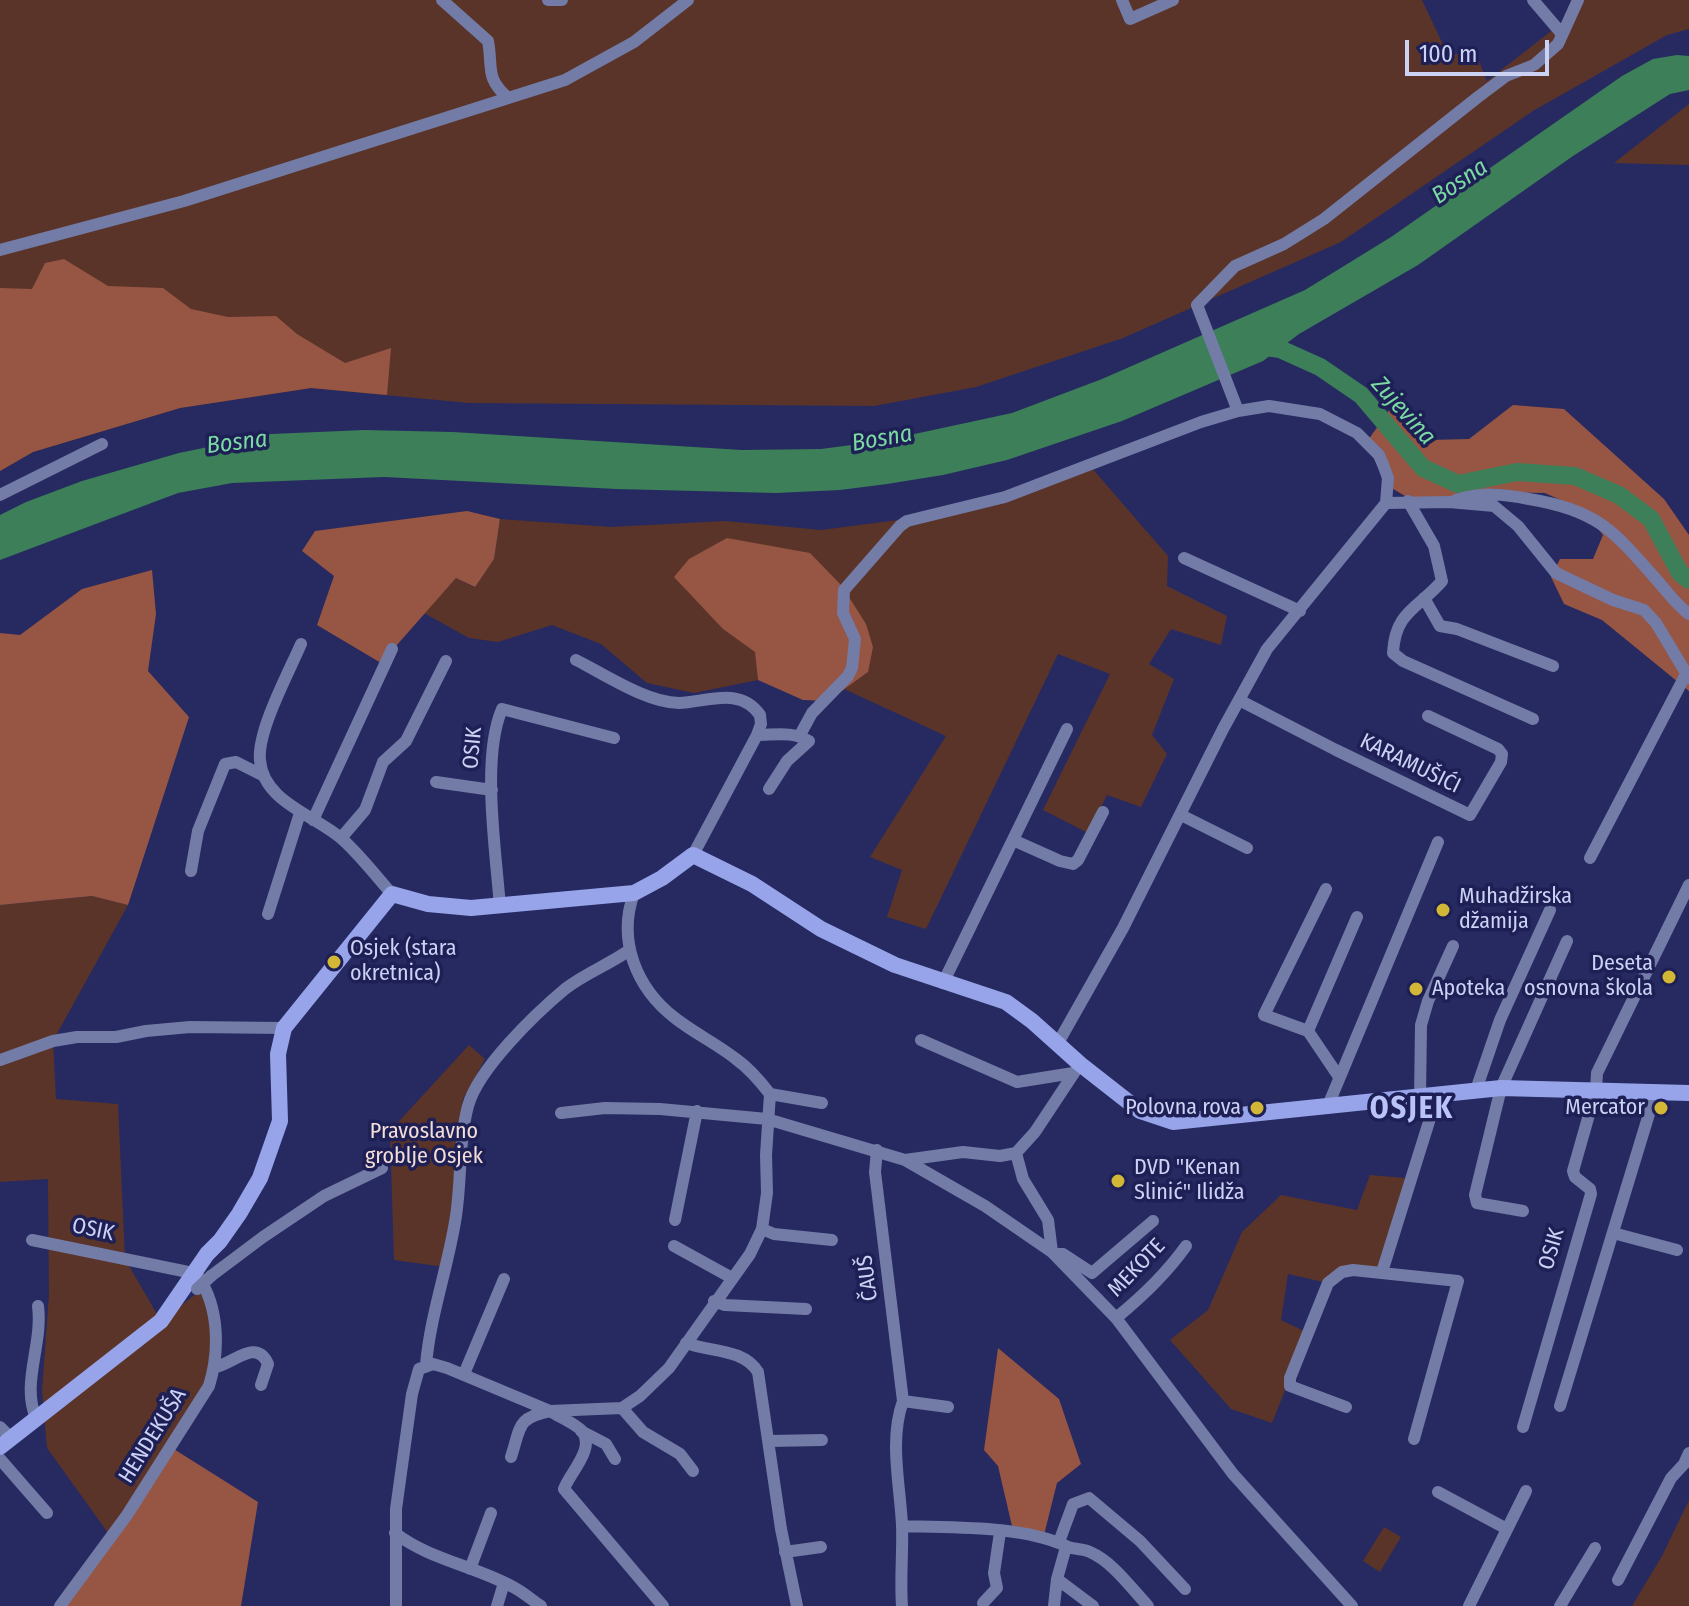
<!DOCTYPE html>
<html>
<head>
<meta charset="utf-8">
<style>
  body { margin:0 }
  #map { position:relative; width:1689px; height:1606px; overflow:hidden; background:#262a61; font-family:"Fira Sans Condensed",sans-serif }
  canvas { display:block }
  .scale { position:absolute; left:1405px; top:40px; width:144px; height:36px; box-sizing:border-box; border:4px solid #cbd2f4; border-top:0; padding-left:10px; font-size:24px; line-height:28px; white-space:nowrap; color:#cbd2f4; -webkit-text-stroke:6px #1d1f55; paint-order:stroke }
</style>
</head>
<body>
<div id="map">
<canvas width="1689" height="1606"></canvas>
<div class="scale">100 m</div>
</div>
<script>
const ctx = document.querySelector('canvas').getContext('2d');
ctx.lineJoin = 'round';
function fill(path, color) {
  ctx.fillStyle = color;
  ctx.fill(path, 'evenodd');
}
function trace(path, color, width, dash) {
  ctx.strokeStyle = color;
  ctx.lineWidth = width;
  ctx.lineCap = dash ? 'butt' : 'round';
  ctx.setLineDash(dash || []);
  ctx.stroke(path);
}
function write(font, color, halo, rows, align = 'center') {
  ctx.font = font + ' "Fira Sans Condensed",sans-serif';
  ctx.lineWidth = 7;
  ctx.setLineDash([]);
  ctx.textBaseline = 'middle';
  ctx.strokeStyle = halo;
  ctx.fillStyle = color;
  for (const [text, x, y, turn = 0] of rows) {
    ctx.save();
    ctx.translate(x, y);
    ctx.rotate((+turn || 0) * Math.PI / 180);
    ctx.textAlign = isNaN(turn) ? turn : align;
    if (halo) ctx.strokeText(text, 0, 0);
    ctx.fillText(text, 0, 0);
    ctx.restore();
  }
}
fill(new Path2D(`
  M0,0h1422l25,53 30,3 10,25 86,-67 10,-14h106v29l-22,6 -134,76 -192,131 -218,96 -147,49 -102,19 -405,-3 -158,-15 -131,20 -147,44 -33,19z
  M1689,104v61l-75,-2z
  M1091,467l77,89 -1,30 60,30 -6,29 -50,-16 -22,35 25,15 -22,56 15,19 -26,53 -34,-12 -19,38 -45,-23 67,-136 -52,-20 -132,275 -39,-12 15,-47 -32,-13 76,-121 -102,-47 24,-17 -145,-43 33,23 2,28 -64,13 -47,-10 -46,-39 -49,-19 -54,17 -29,-4 -45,-25 32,-35 18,9 20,-28 6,-40 111,8 114,-6 96,9 85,-11z
  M92,896l36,9 -75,136 3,58 62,5 7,155 36,62 44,-34 10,80 -104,170 -64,-89 -5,-57 7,-96 -1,-116 -48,3v-277z
  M469,1045l16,14 -22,40 -18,168 -51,-7 -4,-129z
  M1370,1175l35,3 -23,94 -30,-2 -24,13 -40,-9 -7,46 27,13 -36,90 -41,-14 -61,-69 38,-30 34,-78 39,-37 76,15z
  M1689,1500v106h-57l30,-50z
  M1384,1527l17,10 -21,35 -17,-11z`), '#5a3429');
fill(new Path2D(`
  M64,259l44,27 55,2 28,21 37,8 48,-1 21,18 48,29 46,-15 -4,47 -76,-7 -131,20 -147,44 -33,19v-183l32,1 13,-26z
  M1397,399l32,41 40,-1 44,-34 51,4 100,90 25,36v156l-87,-71 -38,-16 -13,-27 9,-18h33l10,-24 -18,-24 -40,-18 -53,-1 -75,11 -29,-17 -22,-43z
  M467,511l33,8 -6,40 -19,28 -19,-9 -75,85 -64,-38 17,-49 -32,-25 13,-20z
  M727,538l83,15 32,33 24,38 7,23 -5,25 -40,29 -25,-1 -45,-20 -3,-28 -32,-23 -49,-52 15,-18z
  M152,570l4,44 -8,57 41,46 -61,188 -36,-9 -92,9v-272l20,2 62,-46z
  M998,1348l61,51 22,65 -24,19 -13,52 -32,-9 -14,-60 -14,-16z
  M169,1446l89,56 -17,104h-181z`), '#975543');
fill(new Path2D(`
  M1677,55l12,1v34l-19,4 -97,62 -155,109 -119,69 -36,27 -141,60 -115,39 -64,15 -56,9 -47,6 -64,3 -160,-4 -232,-12 -152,6 -54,10 -178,67v-45l26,-13 56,-21 97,-28 92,-19 93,-4 89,2 289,18 79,-1 61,-8 130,-28 90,-34 203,-89 86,-53 231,-161 31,-17z`), '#3c7f59');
trace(new Path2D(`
  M1258,346l22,3 40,18 41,28 62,73 35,16 59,-12 58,4 44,19 32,24 29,54 9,7`), '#3c7f59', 18);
trace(new Path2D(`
  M442,0l46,41c5,27 -3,36 19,56
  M548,0h14
  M1122,0l8,19 43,-19
  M1533,0l29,34
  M0,250l184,-49 381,-121 69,-38 54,-42
  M1238,411l-41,-106 38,-39 49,-22 40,-25 154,-122 28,-21 28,-11 24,-21 20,-44
  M0,495l102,-51
  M1456,500c25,-8 48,-6 73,-1 67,11 83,30 126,79 11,12 21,27 34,36
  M1408,501l26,45 8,35c-23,27 -47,30 -49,72l10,8 130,58
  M1386,503l63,-1 45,4 24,20 38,47 57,27 31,10 12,13 33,55
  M1184,558l116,53
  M1424,598l16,28 17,3 96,37
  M301,644c-12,28 -44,87 -41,116 3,42 55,55 82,79 18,16 34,37 50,55
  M576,660c28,14 71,43 103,43 28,-1 61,-17 81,12l1,9 -4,11 -64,120
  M1239,700l97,50 134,65 31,-53 1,-8 -4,-5 -70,-33
  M757,735c18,0 36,-4 52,6l-22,20 -18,28
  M800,735l12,-22 36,-37 4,-8 3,-29 -12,-26 1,-23 56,-64 7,-5 98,-24 196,-75 37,-11 31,-5 51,8 37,19 22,22 5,12 4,11 -2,25 -119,146 -44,80 -100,199 -65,115
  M436,782l56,8
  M1181,815l66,33
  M313,820l79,-171
  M341,838l24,-28 18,-48 23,-21 40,-80
  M1013,840l47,21 13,3 5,-4 25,-48
  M1590,858l96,-184
  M191,871l7,-40 27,-67 11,-2 26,13
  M1326,889l-62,126 44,16 31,46
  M500,907c-4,-55 -19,-149 2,-198l112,29
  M268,914l32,-101
  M943,983l124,-254
  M1308,1031l49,-114
  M921,1040l96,42 56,-9
  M0,1060l53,-19 24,-4h39l30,-6 44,-4 94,1
  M1476,1090l24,-70 50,-110
  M770,1094l52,9
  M1420,1098l1,-73 7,-24 25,-55
  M1327,1108l111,-266
  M561,1113l44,-5 55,1 107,10 138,41 80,46 67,46 64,66 117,156 119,132
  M877,1150l-2,22 28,229c-14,39 -3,83 -1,124 1,27 -2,54 0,81
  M905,1160l58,-8 37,4 16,-3
  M1523,1211l-46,-8 -2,-8 26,-107 66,-147
  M675,1220l22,-109
  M762,1229l12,5 58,6
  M1613,1233l64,17
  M32,1240l161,33
  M674,1246l58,32
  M1052,1252l-4,-32 -25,-41 -7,-26 19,-21 45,-68
  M1057,1254h6l29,19 61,-52
  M1382,1272l55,-176
  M211,1276l52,-39 61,-41 58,-28
  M714,1301l11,4 81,4
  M1116,1318c27,-22 50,-44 70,-72
  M686,1343c23,9 57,5 72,29l23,157 16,77
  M426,1365c4,-48 21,-95 29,-143 7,-39 3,-78 13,-116 10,-37 67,-92 97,-117 19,-15 43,-24 63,-38
  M215,1367c17,-2 41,-30 53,-3l-7,21
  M464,1374l40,-95
  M903,1401l45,6
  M1560,1406l96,-315
  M1346,1407l-56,-21v-8l38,-95 14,-11 11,-2 105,11 -44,158
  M622,1408l21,24 37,22 13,17
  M36,1418c-15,-35 7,-73 2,-112
  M0,1427l11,11
  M1523,1427l68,-233 -1,-5 -15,-12 -2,-6 23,-81 1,-17 92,-188
  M581,1431l25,13 9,15
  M770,1441l52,-1
  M511,1457c10,-30 5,-39 39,-46 9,6 25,12 32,20 14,17 -13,43 -18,58l99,117
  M0,1459l47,54
  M1438,1492l69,37
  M902,1526c50,2 118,-1 164,20 7,4 16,2 24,6 23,10 41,36 58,54
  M395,1533c35,27 81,33 120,55 9,5 17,12 26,18
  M1059,1542l14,-38 16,-6 51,43 45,48
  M785,1552l36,-5
  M470,1569l21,-56
  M1057,1579l36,27
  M1618,1580l53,-102 13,-14 5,-11
  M983,1603l14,-15 -3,-15 6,-41
  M60,1606l67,-91 82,-129c11,-36 10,-79 -11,-110
  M396,1606v-97l16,-115 7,-25 14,-5 14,4 103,43 72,-3 18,-12 29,-28 81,-114 12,-25 5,-36 -1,-38 4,-61c-10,-13 -20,-25 -34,-35 -19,-15 -42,-26 -61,-41 -39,-30 -58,-78 -41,-125
  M497,1606l7,-23
  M1054,1606l3,-27 9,-32
  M1469,1606l57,-115
  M1560,1606l35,-58`), '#737ba7', 12);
trace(new Path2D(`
  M0,1447l161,-126 46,-67 13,-13 19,-27 21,-36 20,-57 -2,-67 6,-26 108,-134 36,10 43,4 163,-15 28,-15 31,-23 59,29 69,45 74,36 111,37 26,19 48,43 60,47 33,11 328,-34 188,5`), '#98a4ea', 16);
trace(new Path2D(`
  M197,1289l14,-13`), '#737ba7', 12);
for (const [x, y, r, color] of [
  [1443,910,8,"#d2b736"],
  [334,962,8,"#d2b736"],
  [1669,977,8,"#d2b736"],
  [1416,989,8,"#d2b736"],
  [1257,1108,8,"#d2b736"],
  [1661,1108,8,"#d2b736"],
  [1118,1181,8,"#d2b736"]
]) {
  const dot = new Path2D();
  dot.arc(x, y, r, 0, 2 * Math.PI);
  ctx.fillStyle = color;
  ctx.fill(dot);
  trace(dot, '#1d1f55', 3);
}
write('22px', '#cbd2f4', '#1d1f55', [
  ["OSIK",473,748,-85],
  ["KARAMUŠIĆI",1410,764,26],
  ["OSIK",93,1230,12],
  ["OSIK",1552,1249,-74],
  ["MEKOTE",1137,1268,-46],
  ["ČAUŠ",868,1278,-97],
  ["HENDEKUŠA",153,1436,-58]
]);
write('22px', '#cbd2f4', '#1d1f55', [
  ["Muhadžirska",1459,897],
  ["džamija",1459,922],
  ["Osjek (stara",350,949],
  ["okretnica)",350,974],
  ["Deseta",1653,964,"right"],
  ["osnovna škola",1653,989,"right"],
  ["Apoteka",1432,989],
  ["Polovna rova",1241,1108,"right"],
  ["Mercator",1645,1108,"right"],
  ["DVD \"Kenan",1134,1168],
  ["Slinić\" Ilidža",1134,1193]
], 'left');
write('22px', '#f2ddd7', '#1d1f55', [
  ["Pravoslavno",424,1132],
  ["groblje Osjek",424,1157]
]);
write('italic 24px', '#7bdaa2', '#1d1f55', [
  ["Bosna",1460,182,-34],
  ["Zujevina",1403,411,48],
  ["Bosna",882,439,-10],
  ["Bosna",237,443,-7]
]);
ctx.letterSpacing = '2px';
write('bold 30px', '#b9c3f9', '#1d1f55', [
  ["OSJEK",1412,1110]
]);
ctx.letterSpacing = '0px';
</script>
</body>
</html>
